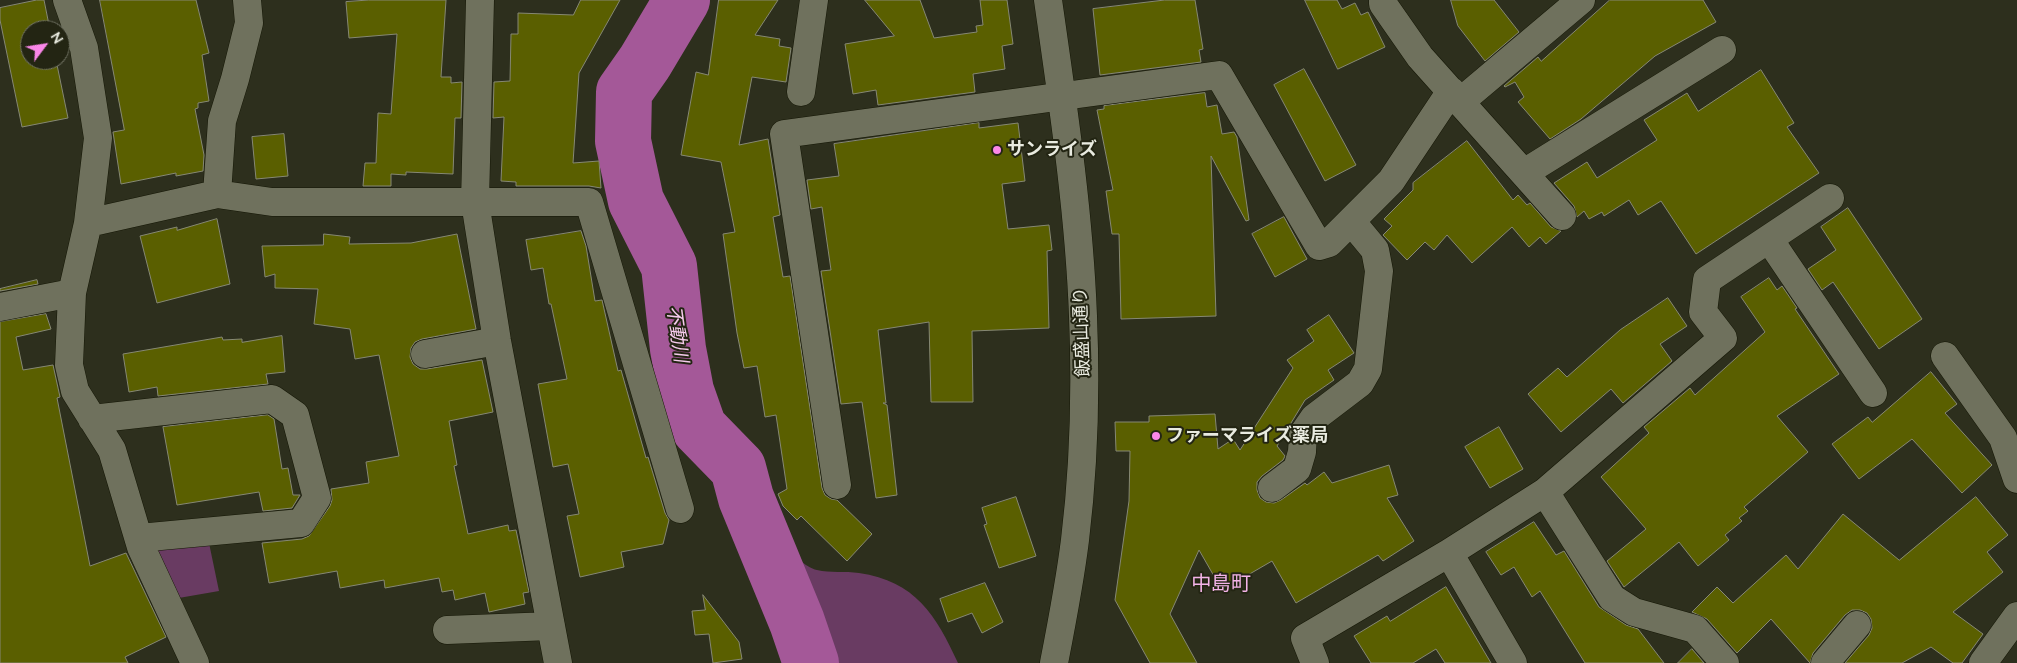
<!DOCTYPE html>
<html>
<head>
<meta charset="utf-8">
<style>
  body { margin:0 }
  #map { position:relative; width:2017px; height:663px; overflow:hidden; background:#2d2f1d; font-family:Mulish,sans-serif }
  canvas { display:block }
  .north { position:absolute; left:20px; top:20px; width:50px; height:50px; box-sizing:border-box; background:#232513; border:1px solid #727465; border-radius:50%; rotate:59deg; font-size:14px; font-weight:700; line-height:20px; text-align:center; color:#e9ebe0 }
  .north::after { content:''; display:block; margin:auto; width:18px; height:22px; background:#fa87e8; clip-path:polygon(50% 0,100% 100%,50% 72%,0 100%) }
</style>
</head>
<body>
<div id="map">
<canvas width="2017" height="663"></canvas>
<div class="north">N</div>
</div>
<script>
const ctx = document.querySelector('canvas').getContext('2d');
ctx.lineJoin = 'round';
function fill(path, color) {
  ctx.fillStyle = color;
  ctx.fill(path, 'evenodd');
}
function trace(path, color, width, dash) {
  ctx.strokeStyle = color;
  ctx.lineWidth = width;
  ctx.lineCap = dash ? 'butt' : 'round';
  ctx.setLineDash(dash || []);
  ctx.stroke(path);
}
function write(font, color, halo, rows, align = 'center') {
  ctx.font = font + ' Mulish,"Noto Sans JP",sans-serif';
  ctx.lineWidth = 4;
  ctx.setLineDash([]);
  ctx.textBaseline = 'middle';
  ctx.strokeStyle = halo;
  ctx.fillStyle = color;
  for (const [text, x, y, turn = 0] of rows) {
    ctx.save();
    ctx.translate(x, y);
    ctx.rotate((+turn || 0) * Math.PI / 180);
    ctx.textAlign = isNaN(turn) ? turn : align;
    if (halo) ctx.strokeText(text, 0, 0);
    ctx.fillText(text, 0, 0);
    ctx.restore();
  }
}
fill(new Path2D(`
  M209,543l10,48 -46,8 -21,-52z
  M800,561c5,3 11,8 17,9 13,3 28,1 42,3 56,8 77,42 99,90h-130l-39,-101z`), '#693b62');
trace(new Path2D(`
  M682,0l-37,62 -21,30 -1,49 13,60 33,65 9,83 8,42 13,37 39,40 8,30 51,124 14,41`), '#a45898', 56);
const building = new Path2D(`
  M37,0h7l6,30h-20v30h26l12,58 -46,9 -22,-107v-12z
  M100,0h96l13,53 -7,2 7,46 -11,2v5l-3,1 9,46 -1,16 -27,5v-3l-55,11 -8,-52 11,-2z
  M369,0h77l-5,77h10v6l11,-1 -1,36h-6l-2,56 -47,-2v3l-15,-1v12h-28l2,-23h11l2,-50 13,1 6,-80 -48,4 -3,-36z
  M581,0h39l-41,73 -6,90 26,-2 2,27 -12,-2h-73v-4l-15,-1 3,-64 -11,1 1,-36 16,-1 1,-47h7v-21l55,2z
  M719,0h59l-23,35 25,4 -1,7 12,2 -5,34 -34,-5 -13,68 29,-6 12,76 -7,2 10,60 7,-1 32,212 3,7 6,4 6,1 35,34 -25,27 -46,-45 -4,4 -14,-14 -5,-12 9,-5 -11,-74 -11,2 -8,-51 -13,2 -7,-35 -14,-99 12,-2 -14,-70 -40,-7 15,-83 12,3z
  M865,0h55l14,38 43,-6 -1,-6 7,-1 -3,-25h27l6,44 -11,2 3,23 -32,5 2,18 -97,13 -2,-15 -23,4 -8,-50 49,-8z
  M1165,0h30l8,49 -4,1 2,12 -101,13 -7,-66z
  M1305,0h32l5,9 13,-6 6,12 7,-3 17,35 -47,22z
  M1451,0h43l25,32 -34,29 -27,-35z
  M1610,0h93l13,22 -61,34 -74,63 -31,20 -32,-37 6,-5 -9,-15 -10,5 -1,-1 34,-29 3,4z
  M1304,69l52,96 -31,16 -51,-96z
  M1761,70l33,53 -7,4 32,46 -123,81 -35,-53 -23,14 -9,-15 -25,16 -2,-4 -13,7 -5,-8 -7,6 -3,-11 -20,-23 33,-21 10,16 60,-38 -13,-20 43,-27 11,18z
  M1205,93l2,14 10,-2 5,29 12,-2 3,5 12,83 -3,1 -35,-65 5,160 -95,3 -2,-85h-7l-6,-43 7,-1 -16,-80 7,-1v-3z
  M979,123v5l39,-5 7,58 -23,3 6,45 41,-4 3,25 -5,1 2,77 -77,3 1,71h-42l-2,-80 -51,8 8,73h-3l4,2 10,90 -21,3 -14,-96 -21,2 -20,-133 10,-1 -9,-63 -11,2 -4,-29 32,-4 -5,-32z
  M284,134l4,42 -32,3 -4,-42z
  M1467,141l46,59 5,-5 9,10 3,-2 21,24 10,4 -15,13 -6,-7 -11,10 -17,-20 -40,36 -25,-28 -13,15 -9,-8 -18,18 -24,-25 9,-9 -8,-7 29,-29v-7z
  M1848,208l74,111 -43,30 -46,-67 -11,8 -14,-21 28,-19 -15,-23z
  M1284,217l23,42 -32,18 -23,-43z
  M217,219l13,65 -73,19 -17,-67 37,-9v3z
  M581,231l5,15 9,55 7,-1 16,71 3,-1 25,88 2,-1 17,56 4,7 -6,24 -42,8 3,15 -44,10 -13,-61 12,-2 -11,-50 -15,3 -15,-83 29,-5 -16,-75h-2l-6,-36 -12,2 -5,-30z
  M324,234l26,3 -1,7 62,-1 46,-9 19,95 -54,10 -7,3 -4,6 -1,9 3,7 7,5h7l55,-9 11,52 -44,9 8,44 -3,1 14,68 40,-9 1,6 7,-1 13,62 -6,1 2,11 -36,8 -4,-19 -30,7 -2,-10 -11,2 -3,-14 -54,10 -1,-8 -44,8 -3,-17 -68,12 -7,-40 40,-4 7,-3 21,-30 2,-6 -1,-11 38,-6 -3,-21 33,-6 -20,-101 -24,4 -5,-30 -36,-5 4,-35 -43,-1v-14l-10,3 -3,-31 61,-1z
  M1769,278l8,12 5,-4 15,22 -2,1 44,65 -62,42 31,36 -64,55 4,4 -9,7 3,3 -17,14 4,5 -31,26 -19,-24 -55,45 -17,-26 39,-32 -45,-52 48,-44 -5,-6 46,-39 5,7 70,-63 -24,-35z
  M37,280l1,4 -38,7v-2z
  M1668,298l19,28 -27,18 12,17 -49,42 -12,-14 -50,43 -33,-38 30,-26 9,9 53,-47z
  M46,314l5,15 -35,8 7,33 30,-5 7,32 -3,1 33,168 36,-13 40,84 -41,20 3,6h-128v-341z
  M1329,315l25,38 -26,17 6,10 -29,20 -28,46 8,10 -2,4 -21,16 -5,6v8l3,8 6,4 8,1 7,-3 24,-17 2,2 17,-13 8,11 57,-18 9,30 -11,3 27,43 -31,20 -5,-6 -82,48 -24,-42 -50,29 -23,-40 -29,64 27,49h-47l-35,-63 14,-99 1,-50h-14l-1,-29h34v-6l66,-2 3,35 15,-10 7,11 53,-82 -6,-8 27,-19 -7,-11z
  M282,336l3,36 -19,2 2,10 -110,12 -1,-9 -28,5 -6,-38 99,-17 1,3 19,-1v3z
  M1931,372l26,32 -12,9 47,52 -30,28 -50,-54 -53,40 -27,-35 36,-27 4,5z
  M268,415l6,4 8,50 6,-1 5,27h7l-8,13 -29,3 -4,-19 -82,13 -14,-78z
  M1499,427l24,42 -33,19 -25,-41z
  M1016,497l20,59 -37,12 -15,-43 3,-1 -5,-16z
  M1976,497l32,38 -21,17 16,20 -50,40 30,22 -21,29h-9l-22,-16 -29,16h-57l24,-28 3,-7 -1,-9 -4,-6 -7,-3h-8l-7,5 -32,38 -3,10 -39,-44 -34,34 -30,-34 -15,-7 25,-25 16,16 53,-48 12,14 45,-55 56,46z
  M1534,522l22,33 8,-4 35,56 27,18 12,4 26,34h-79l-45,-72 -8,6 -18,-30 -13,8 -15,-23z
  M985,583l18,39 -21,11 -10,-20 -24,9 -8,-23z
  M1446,587l45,76h-46l-9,-14 -23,14h-42l-17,-27 33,-20 3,5z
  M703,595l36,47 3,17 -29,4 -4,-29 -14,1 -3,-24 13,-1z
  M1692,649l12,14h-26z`);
fill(building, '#5a5f00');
trace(building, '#868874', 1);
const minor = new Path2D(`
  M67,0l17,48 14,90 -10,85 -16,70 -3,72 6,26 37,59 29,97 54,116
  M480,0l-5,202 22,139 61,322
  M1048,0c15,105 31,211 35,316 3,74 1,150 -8,224 -5,41 -13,82 -21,123
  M1383,0v4l37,53 142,159
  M801,92l13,-92
  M1460,102l121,-102
  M1524,173l198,-123
  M217,194l5,-73 13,-42 14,-56 -2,-23
  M88,223l129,-29 55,8h317l91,307
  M1769,239l104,154
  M0,307l72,-14
  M425,354l72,-13
  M1945,356l58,82 14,41
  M92,419l180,-20 23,16 22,83 -16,25 -162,15
  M837,485l-53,-351 435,-59 100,171 10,-3 62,-62 60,-90
  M1272,488l25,-19 5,-17 1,-18 11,-16 46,-35 8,-14 11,-98 -4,-21 -24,-29
  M1545,492l178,-154 -20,-26 4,-32 123,-82
  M1449,553l64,110
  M447,630l104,-4
  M1315,663l-10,-25 144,-85 96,-61 67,106 22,14 61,17 30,34
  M1825,663l32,-38
  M1983,663l34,-47`);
trace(minor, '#151706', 29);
trace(minor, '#6f715d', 28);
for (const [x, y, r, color] of [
  [997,150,5,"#fa87e8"],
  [1156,436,5,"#fa87e8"]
]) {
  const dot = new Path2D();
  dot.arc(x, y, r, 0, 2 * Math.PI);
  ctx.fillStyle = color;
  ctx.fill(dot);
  trace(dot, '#232513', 2);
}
write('bold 18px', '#e9ebe0', '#232513', [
  ["サンライズ",1007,150],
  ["ファーマライズ薬局",1166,436]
], 'left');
write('18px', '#e9ebe0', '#232513', [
  ["飯盛山通り",1082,332,-92]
]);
write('italic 19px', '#f5cbec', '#232513', [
  ["不動川",677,334,82]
]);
write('20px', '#f3b3e7', '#232513', [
  ["中島町",1221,584]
]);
</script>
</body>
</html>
